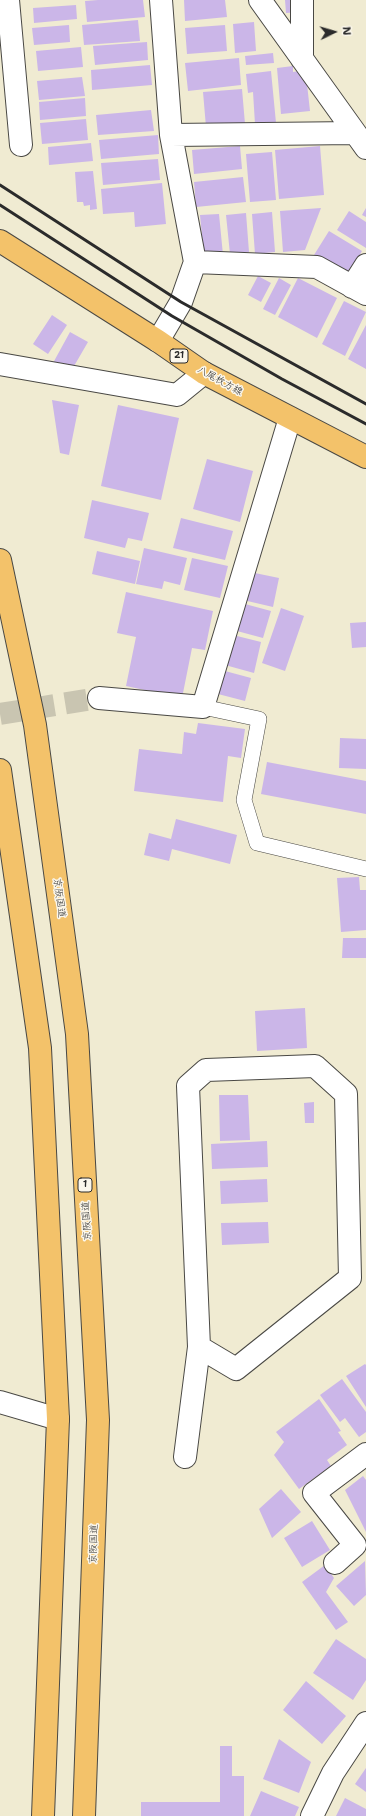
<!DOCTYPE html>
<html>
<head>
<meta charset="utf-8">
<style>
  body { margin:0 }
  #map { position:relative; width:366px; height:1816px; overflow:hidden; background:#f0ebd2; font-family:"Shantell Sans",sans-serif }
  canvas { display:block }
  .north { position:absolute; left:314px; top:12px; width:40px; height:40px; -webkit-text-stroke:3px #fbf7ec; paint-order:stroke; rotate:85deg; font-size:11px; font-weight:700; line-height:16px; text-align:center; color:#2b2b2b }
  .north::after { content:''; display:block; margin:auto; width:14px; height:18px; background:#2b2b2b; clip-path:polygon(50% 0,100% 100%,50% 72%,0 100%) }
</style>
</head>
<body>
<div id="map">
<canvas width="366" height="1816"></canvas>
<div class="north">N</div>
</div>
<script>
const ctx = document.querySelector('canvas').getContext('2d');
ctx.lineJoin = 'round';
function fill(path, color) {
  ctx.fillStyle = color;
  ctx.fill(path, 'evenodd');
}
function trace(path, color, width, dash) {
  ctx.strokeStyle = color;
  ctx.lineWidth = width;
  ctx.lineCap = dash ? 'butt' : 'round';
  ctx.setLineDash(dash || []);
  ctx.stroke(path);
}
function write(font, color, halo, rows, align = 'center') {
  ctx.font = font + ' "Shantell Sans","Klee One",sans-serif';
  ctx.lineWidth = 3;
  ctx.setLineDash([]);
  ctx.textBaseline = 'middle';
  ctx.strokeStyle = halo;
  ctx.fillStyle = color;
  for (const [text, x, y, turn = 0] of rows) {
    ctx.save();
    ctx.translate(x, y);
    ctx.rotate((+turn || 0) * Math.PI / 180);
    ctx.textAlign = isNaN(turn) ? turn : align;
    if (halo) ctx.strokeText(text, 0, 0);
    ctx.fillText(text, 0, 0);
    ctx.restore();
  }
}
fill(new Path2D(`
  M98,0h45l2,17 -58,5 -2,-21z
  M184,0h41l2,17 -42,4z
  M285,0h13l1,12 -13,1z
  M76,5l1,14 -43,4 -1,-15z
  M138,20l2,21 -56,4 -2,-20z
  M254,22l2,29 -21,2 -2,-29z
  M69,25l1,17 -36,3 -2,-17z
  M225,25l2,26 -40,3 -2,-26z
  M147,42l1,18 -53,5 -2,-19z
  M81,47l2,20 -45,4 -2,-20z
  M273,53l1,10 -28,2 -1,-9z
  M239,58l2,27 -53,6 -3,-28z
  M150,65l2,20 -60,5 -1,-20z
  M293,66v6l6,-1 1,5 6,-1 4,36 -29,3 -4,-46z
  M271,71l5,52 -21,1 -2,-32 -5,1 -2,-19z
  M82,77l3,19 -46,4 -2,-19z
  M242,89l3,35 -39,3 -3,-35z
  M85,98l1,18 -46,4 -1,-18z
  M151,110l3,21 -56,4 -2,-20z
  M86,119l2,21 -46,4 -2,-21z
  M158,135l1,19 -58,5 -2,-19z
  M91,143l2,18 -44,4 -1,-18z
  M240,146l2,23 -48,5 -2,-24z
  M320,146l4,49 -45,4 -4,-49z
  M272,152l4,48 -26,2 -4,-48z
  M158,159l2,21 -57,5 -2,-22z
  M93,171l4,38 -7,1v-5l-6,1 -1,-4h-6l-2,-30z
  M243,177l3,25 -50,5 -2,-25z
  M162,183l4,41 -31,3 -1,-15 -31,2 -2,-25z
  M321,208l-16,42 -22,2 -3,-41z
  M366,208v9l-4,-2z
  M349,211l17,11v26l-29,-18z
  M272,212l3,40 -20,2 -3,-40z
  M246,213l3,39 -19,2 -4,-39z
  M219,214l4,41 -19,2 -4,-42z
  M329,231l33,20 -14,24 -34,-20z
  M258,276l13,7 -10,19 -13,-7z
  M279,278l12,7 -16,30 -12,-6z
  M298,278l39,20 -20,40 -39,-21z
  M344,301l22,11 -21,44 -23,-12z
  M52,315l15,10 -19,29 -15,-10z
  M366,325v44l-18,-10z
  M70,332l18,10 -18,31 -17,-10z
  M52,400l27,5 -10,50 -9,-2z
  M118,405l61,13 -18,82 -60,-14z
  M207,459l46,12 -13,51 -47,-13z
  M92,500l57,13 -7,28 -14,-3 -3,10 -41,-10z
  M181,518l52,13 -8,29 -52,-12z
  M144,548l43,10 -7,27 -16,-4 -2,8 -26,-5z
  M97,551l43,10 -5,23 -43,-10z
  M192,558l36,8 -8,32 -36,-8z
  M250,572l29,6 -6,29 -30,-7z
  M126,592l87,19 -8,39 -13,-2 -10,50 -56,-12 10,-49 -19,-4z
  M245,604l26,7 -8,27 -26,-7z
  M281,608l23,8 -19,55 -23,-8z
  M366,622v25l-14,1 -2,-25z
  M233,635l28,7 -7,31 -29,-8z
  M225,671l26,7 -6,23 -27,-7z
  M198,723l47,6 -4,29 -13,-2 -5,46 -89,-11 5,-42 43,5 2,-22 12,2z
  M340,738l26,1v30l-27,-1z
  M267,762l99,19v33l-105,-20z
  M176,819l61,16 -7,29 -58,-15 -3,12 -25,-6 5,-22 22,6z
  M359,877l1,13h6v40l-25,2 -4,-54z
  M343,938h23v20h-24z
  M305,1008l2,40 -50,3 -2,-40z
  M219,1095h29l2,45 -30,1z
  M314,1102v21h-9l-1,-20z
  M267,1141l1,26 -56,2 -1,-25z
  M267,1179l1,23 -47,2 -1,-23z
  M268,1222l1,21 -47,2 -1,-22z
  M365,1364l1,1v42l-20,-31z
  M342,1379l24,33v20l-7,5 -14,-19 -5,4 -20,-27z
  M319,1399l22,32 -3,1 9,13 -20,15 4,6 -32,23 -25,-34 10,-13 -8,-10z
  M363,1476l3,4v52l-21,-42z
  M281,1489l20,23 -29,26 -13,-29z
  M312,1521l18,29 -28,17 -18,-29z
  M365,1561l1,34 -12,11 -18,-20z
  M325,1565l9,13 -8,14 22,30 -12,8 -34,-48z
  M336,1639l30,20v21l-13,20 -40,-27z
  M306,1681l40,35 -24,28 -39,-34z
  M279,1739l32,23 -12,31 -36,-14z
  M220,1746h12v30h12v40h-103v-14h79z
  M366,1768v24l-11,-8z
  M261,1791l38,16 -4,9h-45z
  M345,1798l21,11v7h-30z`), '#cbb6e8');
trace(new Path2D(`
  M0,714l99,-16`), '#c9c5b1', 22, [22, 11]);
const service = new Path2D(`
  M203,707l56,12 -15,81 13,43 109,26`);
const minor = new Path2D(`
  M8,0l13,145
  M260,0l106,148
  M302,59v-59
  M171,135l184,-2
  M195,262l122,5 49,27
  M352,287l14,-22
  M158,341l23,-39 14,-40 -24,-127 -10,-135
  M0,364l177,31 27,-22
  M99,698l104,9 87,-289
  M315,1066l31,28 4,184 -114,91 -37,-22 -11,-261 18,-16z
  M0,1402l58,17
  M185,1457l14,-110
  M335,1563l20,-18 -41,-52 52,-39
  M312,1816l21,-43 33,-50`);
const primary = new Path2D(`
  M0,241l158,100 46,32 162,84`);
const trunk = new Path2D(`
  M0,560l35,165 42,309 21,386 -14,396
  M0,770l40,278 18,371 -15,397`);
trace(service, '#494844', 16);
trace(minor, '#494844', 24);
trace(primary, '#494844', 24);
trace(trunk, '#494844', 24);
trace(service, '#fff', 15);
trace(minor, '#fff', 22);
trace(primary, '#f3c26a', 22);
trace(trunk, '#f3c26a', 22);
trace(new Path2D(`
  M0,185l181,117 185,102
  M0,205l172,111 110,63 84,45`), '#2b2b2b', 3);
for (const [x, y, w] of [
  [179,356,18],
  [85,1185,14]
]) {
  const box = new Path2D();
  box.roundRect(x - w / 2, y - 7, w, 14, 3);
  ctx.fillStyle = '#fbf7ec';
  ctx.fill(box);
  trace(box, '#2b2b2b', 1);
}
write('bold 9px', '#2b2b2b', null, [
  ["21",179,356],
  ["1",85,1185]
]);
write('10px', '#2b2b2b', '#fbf7ec', [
  ["八尾枚方線",220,381,29],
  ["京阪国道",59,898,82],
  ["京阪国道",87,1221,-93],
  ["京阪国道",94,1544,-88]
]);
</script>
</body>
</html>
